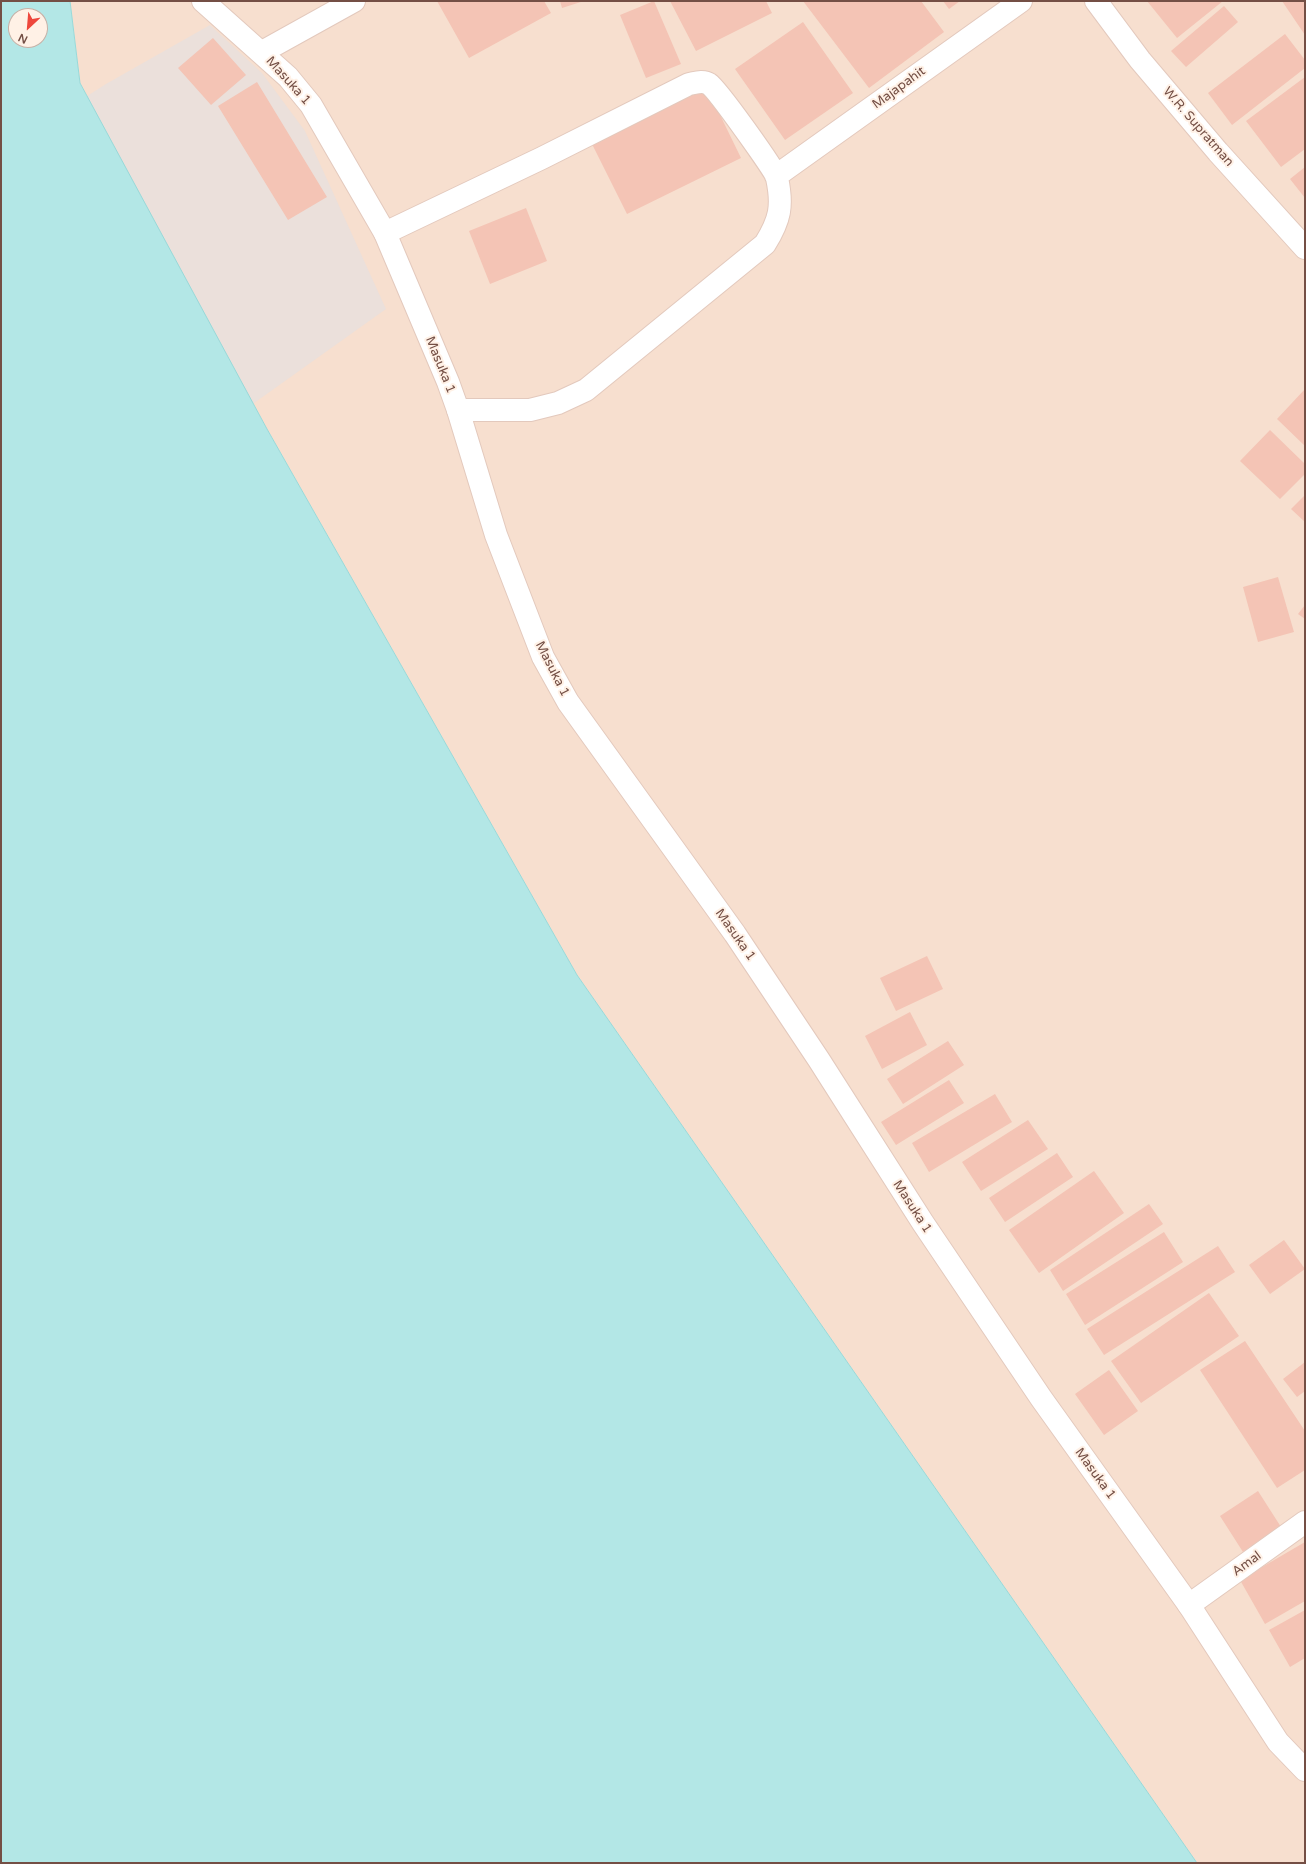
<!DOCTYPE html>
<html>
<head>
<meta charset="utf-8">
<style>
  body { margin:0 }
  #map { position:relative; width:1306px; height:1864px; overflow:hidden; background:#fdecde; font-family:"Varela Round",sans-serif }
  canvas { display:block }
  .frame { position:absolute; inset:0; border:2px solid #744f45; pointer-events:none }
  .north { position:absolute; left:8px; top:8px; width:40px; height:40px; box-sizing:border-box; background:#fff1e6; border:1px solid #c7b0a6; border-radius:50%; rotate:206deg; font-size:11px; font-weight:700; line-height:16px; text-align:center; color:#744f45 }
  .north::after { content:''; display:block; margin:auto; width:14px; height:18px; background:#ee473c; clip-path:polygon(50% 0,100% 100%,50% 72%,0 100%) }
</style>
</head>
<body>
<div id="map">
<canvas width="1306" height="1864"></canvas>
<div class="frame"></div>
<div class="north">N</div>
</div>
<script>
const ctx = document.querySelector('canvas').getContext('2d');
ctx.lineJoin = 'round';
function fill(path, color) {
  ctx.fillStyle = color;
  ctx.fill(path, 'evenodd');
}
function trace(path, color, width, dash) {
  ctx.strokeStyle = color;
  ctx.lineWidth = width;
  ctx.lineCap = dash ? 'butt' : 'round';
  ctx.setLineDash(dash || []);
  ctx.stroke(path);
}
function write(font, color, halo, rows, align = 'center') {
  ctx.font = font + ' "Varela Round",sans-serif';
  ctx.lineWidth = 4;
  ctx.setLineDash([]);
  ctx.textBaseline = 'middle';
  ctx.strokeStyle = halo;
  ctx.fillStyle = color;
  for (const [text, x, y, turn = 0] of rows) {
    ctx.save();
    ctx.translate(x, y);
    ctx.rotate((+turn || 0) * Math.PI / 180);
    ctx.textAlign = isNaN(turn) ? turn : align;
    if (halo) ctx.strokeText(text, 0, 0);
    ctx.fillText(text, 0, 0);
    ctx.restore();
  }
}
fill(new Path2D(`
  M70,1h1235v1862h-108l-620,-888 -310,-546 -187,-346z`), '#f7dfcf');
fill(new Path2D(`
  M210,25l52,48 43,58 81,178 -282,201 -103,-359 105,-67z`), '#ebe0db');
const water = new Path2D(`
  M1,1h69l10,82 187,346 310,546 620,888h-1196zM16,16h24v24h-24z`);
fill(water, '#b3e7e6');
trace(water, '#98d9d9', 1);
fill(new Path2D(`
  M437,1h107l7,12 -82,45z
  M560,1h24l-22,7z
  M654,1l27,63 -35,14 -26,-63z
  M670,1h96l6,12 -76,38z
  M803,1h118l23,31 -75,56z
  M943,1h17l-11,8z
  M1147,1h76l-46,37z
  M1282,1h23v34z
  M1224,6l14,16 -52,45 -15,-16z
  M803,22l50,71 -68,47 -50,-71z
  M1285,34l20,26v8l-73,57 -24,-32z
  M213,38l33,37 -35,30 -33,-37z
  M1305,77v72l-24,18 -35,-46z
  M257,82l70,115 -39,23 -70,-114z
  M706,86l35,72 -114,56 -36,-72z
  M1305,167v31l-15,-19z
  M526,208l21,53 -57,23 -21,-53z
  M1305,389v57l-28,-27z
  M1270,430l35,34v10l-25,25 -40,-38z
  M1305,495v27l-14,-13z
  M1278,577l16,55 -36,10 -15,-55z
  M1305,605v14l-7,-5z
  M927,956l16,33 -47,22 -16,-33z
  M910,1012l17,33 -45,24 -17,-33z
  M948,1041l16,24 -61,39 -16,-25z
  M949,1080l15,23 -68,42 -15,-23z
  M995,1094l17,28 -83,50 -17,-29z
  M1028,1120l20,29 -67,42 -19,-29z
  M1057,1153l16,24 -68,45 -16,-24z
  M1094,1171l30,42 -85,60 -30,-43z
  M1149,1204l14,20 -100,67 -13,-21z
  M1164,1232l19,30 -98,63 -19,-31z
  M1284,1240l21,29 -35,25 -21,-29z
  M1218,1246l17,26 -131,83 -17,-26z
  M1209,1293l30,43 -98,67 -30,-42z
  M1245,1341l60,90v39l-28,18 -77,-118z
  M1305,1362v29l-8,6 -14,-18z
  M1109,1370l29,41 -34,24 -29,-41z
  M1258,1491l23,36 -38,25 -23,-36z
  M1305,1542v59l-40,23 -25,-44z
  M1305,1610v48l-15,9 -21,-37z`), '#f4c4b5');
const minor = new Path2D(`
  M1096,1l44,59 78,92 87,96
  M262,52l92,-51
  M776,176l245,-175
  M385,233l157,-75 147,-74c6,-1 14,-4 20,0 8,5 66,86 68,94 6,28 3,42 -12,66l-179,146 -28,13 -28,7h-72
  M1189,1605l116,-83`);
const tertiary = new Path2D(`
  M203,1l85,76 23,28 74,128 63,149 10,28 38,125 47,122 25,45 167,232 84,126 104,163 118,175 148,207 89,137 27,28`);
trace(minor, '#e3c9bd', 24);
trace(tertiary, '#e3c9bd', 24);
trace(minor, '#fff', 22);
trace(tertiary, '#fff', 22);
write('13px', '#744f45', '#fff1e6', [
  ["Masuka 1",288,81,48],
  ["Majapahit",899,88,-36],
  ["W.R. Supratman",1198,127,49],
  ["Masuka 1",440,365,68],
  ["Masuka 1",552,669,63],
  ["Masuka 1",735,935,55],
  ["Masuka 1",912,1207,57],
  ["Masuka 1",1095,1474,54],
  ["Amal",1247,1564,-36]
]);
</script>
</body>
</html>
